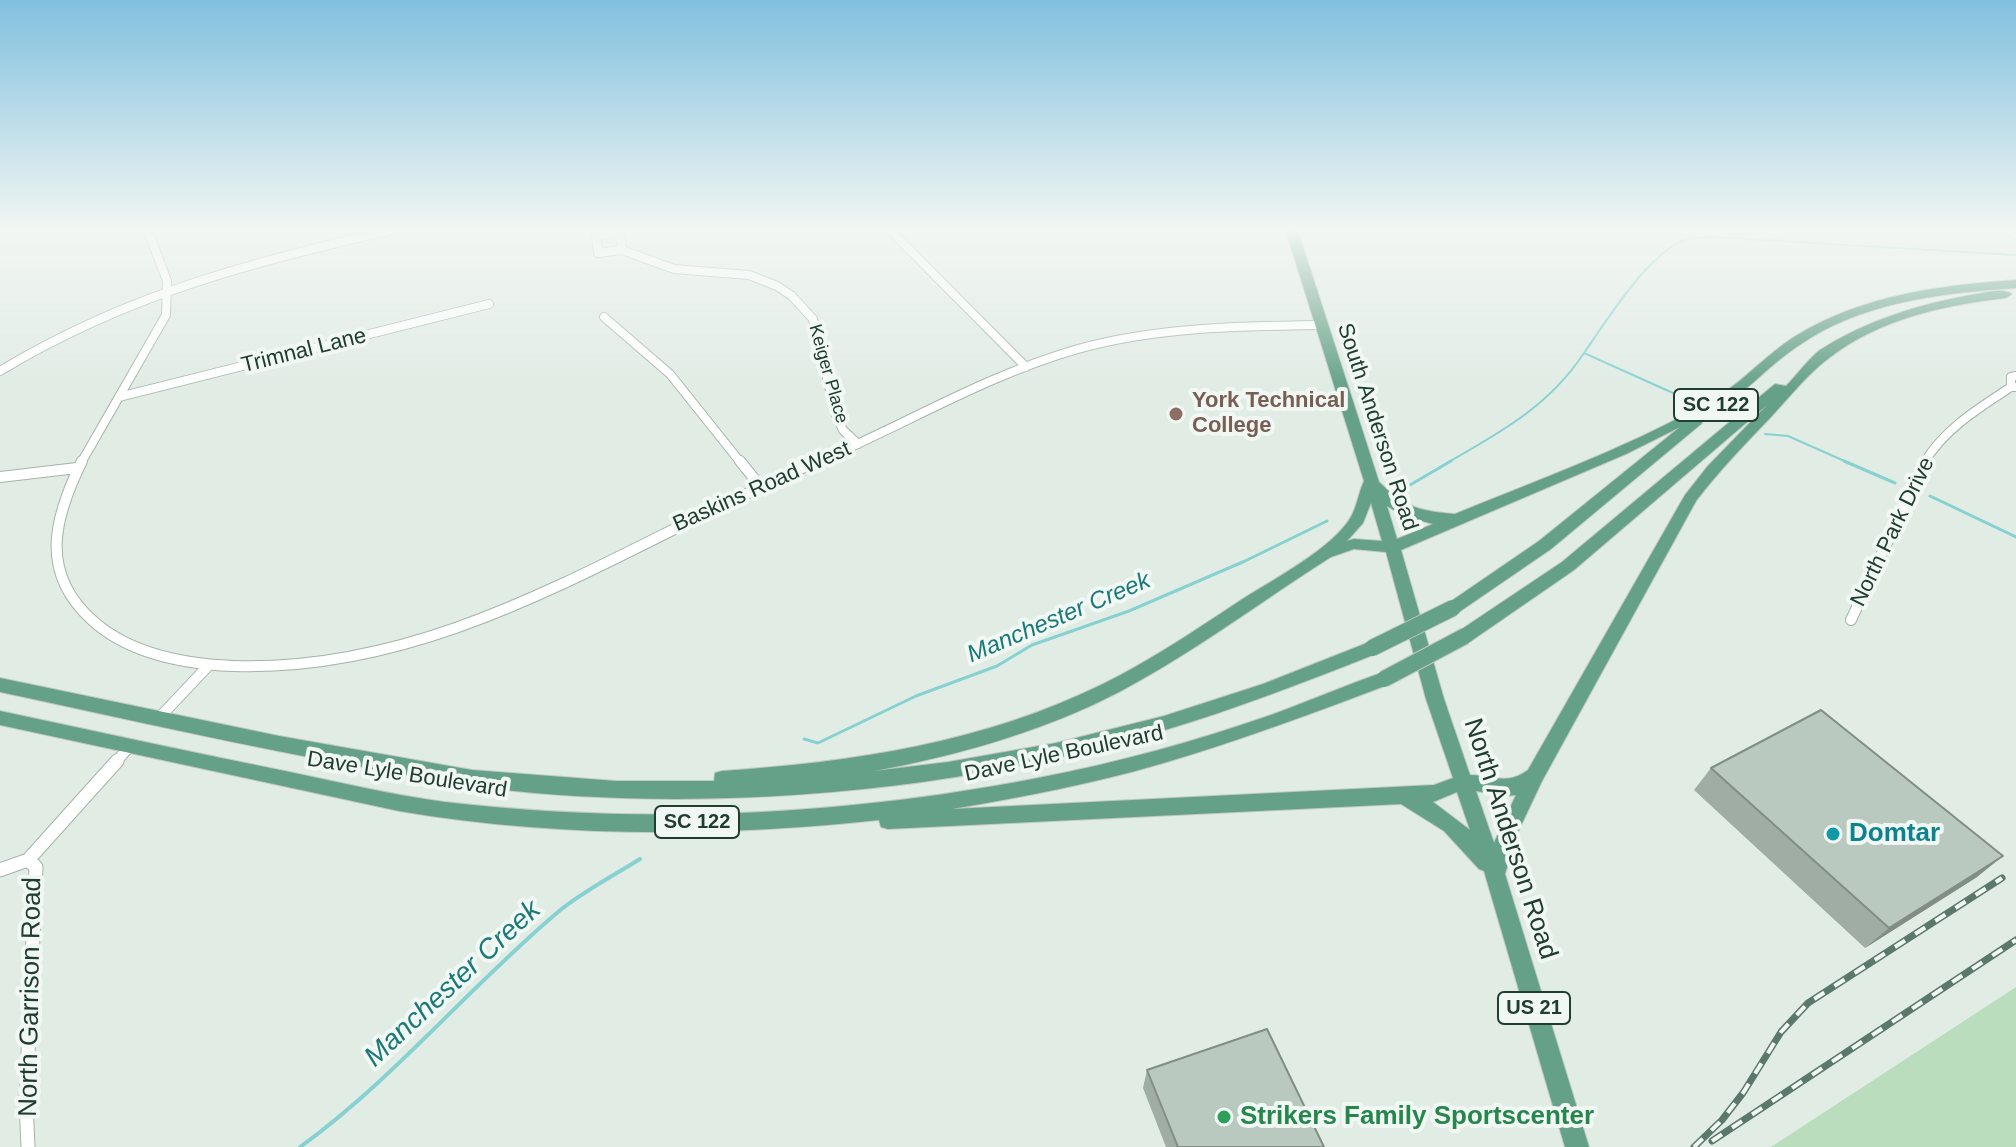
<!DOCTYPE html>
<html>
<head>
<meta charset="utf-8">
<style>
  body { margin:0 }
  canvas { display:block; background:#e1ece5 }
</style>
</head>
<body>
<canvas width="2016" height="1147"></canvas>
<script>
const ctx = document.querySelector('canvas').getContext('2d');
ctx.lineJoin = 'round';
function fill(path, color) {
  ctx.fillStyle = color;
  ctx.fill(path, 'evenodd');
}
function trace(path, color, width, dash) {
  ctx.strokeStyle = color;
  ctx.lineWidth = width;
  ctx.lineCap = dash ? 'butt' : 'round';
  ctx.setLineDash(dash || []);
  ctx.stroke(path);
}
function write(font, color, halo, rows, align = 'center') {
  ctx.font = font + ' Arial,sans-serif';
  ctx.lineWidth = 8;
  ctx.setLineDash([]);
  ctx.textBaseline = 'middle';
  ctx.strokeStyle = halo;
  ctx.fillStyle = color;
  for (const [text, x, y, turn = 0] of rows) {
    ctx.save();
    ctx.translate(x, y);
    ctx.rotate((+turn || 0) * Math.PI / 180);
    ctx.textAlign = isNaN(turn) ? turn : align;
    if (halo) ctx.strokeText(text, 0, 0);
    ctx.fillText(text, 0, 0);
    ctx.restore();
  }
}
fill(new Path2D(`
  M2016,987v160h-245z`), '#b9ddbd');
trace(new Path2D(`
  M23,228h32
  M1704,228l9,9
  M1584,353c23,-33 61,-95 98,-112 9,-4 21,-3 31,-4l302,18
  M1765,434l23,2 61,27
  M1447,463c54,-31 102,-57 137,-110l109,49`), '#88d1d1', 2);
trace(new Path2D(`
  M1844,461l51,22
  M1410,485l41,-24
  M1930,496l86,41
  M804,739l14,4 98,-47 81,-30 35,-21 97,-34 116,-50 82,-40`), '#88d1d1', 3);
trace(new Path2D(`
  M300,1147c94,-68 169,-160 258,-235 24,-20 55,-36 82,-53`), '#88d1d1', 4);
const streetFar2 = new Path2D(`
  M888,228l138,139
  M2006,228l10,7
  M620,233l2,17 -24,3 -2,-17z
  M622,250l52,19 75,6 28,11 15,10 21,23 23,96 7,15 15,14
  M604,317l66,57 71,89
  M0,371c129,-78 256,-110 401,-143
  M2011,387v-10l5,-1
  M119,397l370,-93
  M81,463l85,-148 1,-34 -20,-53
  M815,463c88,-37 171,-88 263,-114 79,-22 162,-23 243,-24
  M1924,463c20,-34 55,-55 87,-76h5`);
const streetFar1 = new Path2D(`
  M82,461c-28,57 -43,111 10,159 37,34 93,44 141,46 217,7 394,-125 586,-205
  M740,461l20,25
  M0,477l77,-9
  M1851,620l74,-159
  M159,718l50,-53
  M115,763l15,-17`);
const street = new Path2D(`
  M28,860l8,7 -10,234 2,46
  M28,860l89,-99
  M0,870l28,-10`);
const primary = new Path2D(`
  M1285,228h12l82,254c26,26 42,29 76,32 88,-36 180,-69 262,-117 29,-17 52,-46 82,-63 65,-39 143,-49 217,-54v8c-75,5 -155,14 -218,58 -26,17 -47,41 -72,58 -8,6 -18,9 -27,13l4,4 -2,3 -150,125 -92,63h-12l-2,-4 2,-4 92,-63 141,-114 -54,27 -225,96 43,149 26,76c24,0 36,11 58,-5l157,-275 22,-28 60,-62 -193,165 -103,71h-12l-2,-5 2,-5 103,-69 213,-178 11,2c11,-11 22,-27 34,-36 47,-30 102,-47 157,-56 11,-2 26,-6 35,0l-6,4c-62,7 -127,21 -177,60 -22,16 -41,41 -60,61 -26,27 -51,53 -73,82l-154,280 -26,55 -11,38 84,273h-24l-81,-276 -5,-2 -35,-38 -43,-27 -513,25 -7,-2 -2,-7c-159,17 -321,18 -480,-9l-399,-86v-14c95,20 190,41 285,60 53,11 106,24 160,31 199,23 397,14 593,-24 79,-15 158,-37 233,-63 38,-14 75,-30 113,-43l6,2 3,5 -3,5c-76,29 -152,57 -230,80 -68,20 -138,33 -208,45l482,-24 19,-7 -27,-79 -40,-147 -32,-3 -23,8c-71,45 -138,96 -212,135 -77,40 -160,63 -245,79l74,-9 108,-19 108,-27 99,-32 109,-43 6,2 3,5 -3,5c-70,28 -140,55 -213,77 -210,63 -461,84 -679,58 -40,-5 -79,-13 -119,-20 -123,-22 -245,-50 -367,-76v-14l279,58 193,34 144,11h98l1,-8 7,-2c132,-9 261,-28 381,-87 47,-23 91,-53 135,-82 32,-21 97,-54 114,-87 5,-10 7,-23 12,-34zM1371,503l11,38 -28,-2 -7,2 16,-18zM1387,506l17,10 29,8 -36,15zM1476,791l31,5 9,-1 -22,48zM1457,792l13,38 -37,-28z`);
trace(streetFar2, '#a4b4ab', 10);
trace(streetFar1, '#a4b4ab', 12);
trace(street, '#a4b4ab', 15);
trace(primary, '#c1c8c5', 2);
trace(streetFar2, '#fff', 8);
trace(streetFar1, '#fff', 10);
trace(street, '#fff', 13);
fill(primary, '#65a188');
const rail = new Path2D(`
  M1712,1141l304,-201
  M1694,1147l28,-27 21,-27 38,-61 27,-29 194,-125`);
trace(rail, '#5b786c', 7);
trace(rail, '#f1f8f4', 4, [12]);
const primaryBridge = new Path2D(`
  M1372,648l81,-40
  M1384,679l81,-43`);
trace(primaryBridge, '#c1c8c5', 18, []);
trace(primaryBridge, '#65a188', 16);
fill(new Path2D(`
  M1711,768l266,109 -112,71 -171,-158z
  M1147,1070l177,77h-158l-23,-59z`), '#9fada5');
fill(new Path2D(`
  M2003,856l-26,21 -112,71 24,-20z`), '#828d86');
const building = new Path2D(`
  M1821,710l182,146 -114,72 -178,-160z
  M1267,1029l57,118h-146l-31,-77z`);
fill(building, '#b9c9c0');
trace(building, '#828d86', 2);
const sky = ctx.createLinearGradient(0, 0, 0, 389);
sky.addColorStop(0, '#81c0df');
sky.addColorStop(0.59, '#f2f6f3');
sky.addColorStop(1, '#f2f6f300');
ctx.fillStyle = sky;
ctx.fillRect(0, 0, 2016, 389);
for (const [x, y, r, color] of [
  [1176,414,8,"#8d6e63"],
  [1833,834,8,"#0f9aa8"],
  [1224,1117,8,"#2e9e5b"]
]) {
  const dot = new Path2D();
  dot.arc(x, y, r, 0, 2 * Math.PI);
  ctx.fillStyle = color;
  ctx.fill(dot);
  trace(dot, '#f1f8f4', 3);
}
write('18px', '#213c31', '#f1f8f4', [
  ["Keiger Place",828,374,74]
]);
for (const [x, y, w] of [
  [1716,405,84],
  [697,822,84],
  [1534,1008,72]
]) {
  const box = new Path2D();
  box.roundRect(x - w / 2, y - 16, w, 32, 6);
  ctx.fillStyle = '#f1f8f4';
  ctx.fill(box);
  trace(box, '#213c31', 2);
}
write('bold 20px', '#213c31', null, [
  ["SC 122",1716,405],
  ["SC 122",697,822],
  ["US 21",1534,1008]
]);
write('22px', '#213c31', '#f1f8f4', [
  ["Trimnal Lane",304,351,-14],
  ["South Anderson Road",1377,427,72],
  ["Baskins Road West",762,487,-24],
  ["North Park Drive",1893,532,-64],
  ["Dave Lyle Boulevard",1064,754,-12],
  ["Dave Lyle Boulevard",407,775,9]
]);
write('bold 22px', '#785e54', '#f1f8f4', [
  ["York Technical",1192,401],
  ["College",1192,426]
], 'left');
write('italic 24px', '#1b7878', '#f1f8f4', [
  ["Manchester Creek",1059,618,-23]
]);
write('bold 26px', '#0d838f', '#f1f8f4', [
  ["Domtar",1849,834]
], 'left');
write('26px', '#213c31', '#f1f8f4', [
  ["North Anderson Road",1510,839,72],
  ["North Garrison Road",31,997,-89]
]);
write('bold 26px', '#27864d', '#f1f8f4', [
  ["Strikers Family Sportscenter",1240,1117]
], 'left');
write('italic 28px', '#1b7878', '#f1f8f4', [
  ["Manchester Creek",453,984,-43]
]);
</script>
</body>
</html>
